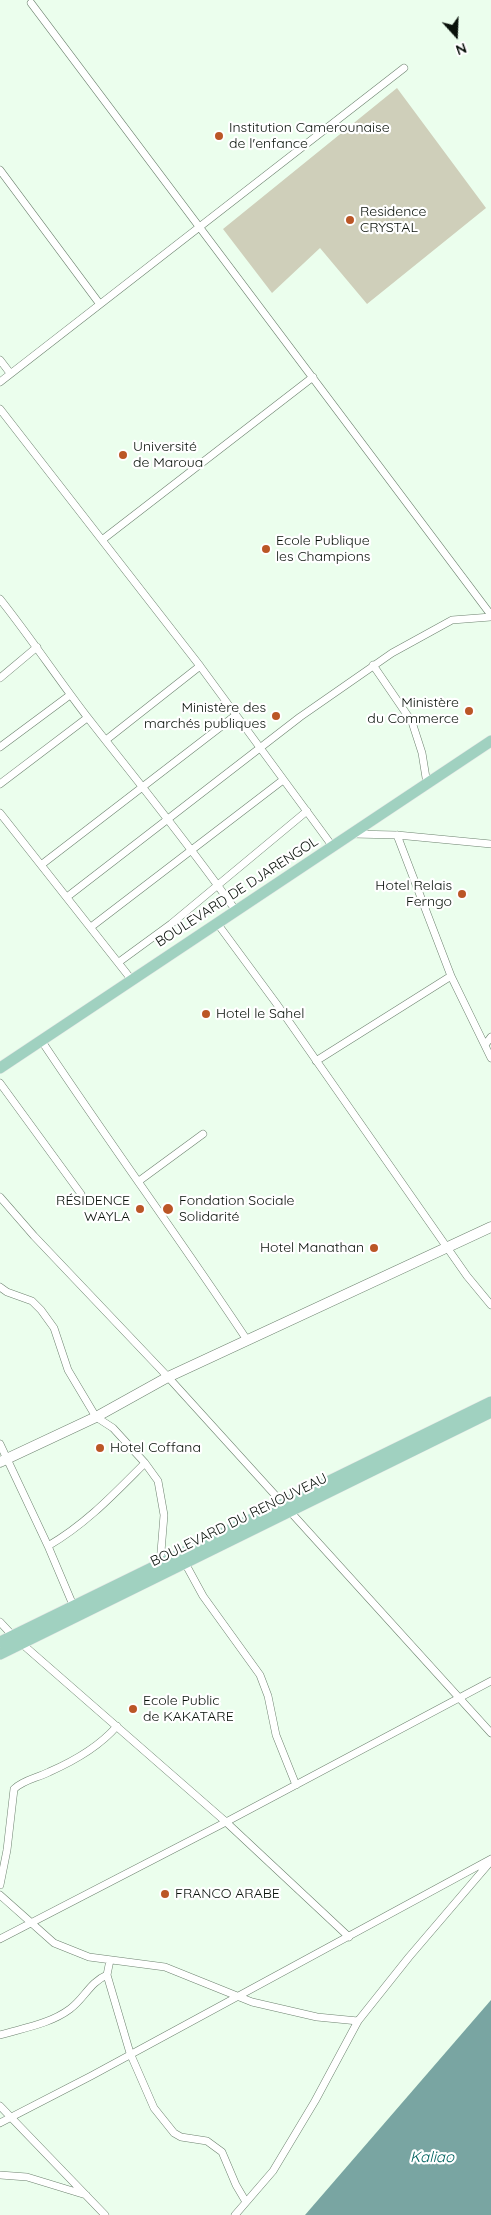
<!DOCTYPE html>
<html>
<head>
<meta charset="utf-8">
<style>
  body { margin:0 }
  #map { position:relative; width:491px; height:2215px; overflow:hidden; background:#ebfeed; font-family:Quicksand,sans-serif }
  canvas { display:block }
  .north { position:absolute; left:431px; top:10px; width:50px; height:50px; -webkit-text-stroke:4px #fff; paint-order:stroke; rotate:160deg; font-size:14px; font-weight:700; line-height:20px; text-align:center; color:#09110a }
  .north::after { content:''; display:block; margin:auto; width:18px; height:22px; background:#09110a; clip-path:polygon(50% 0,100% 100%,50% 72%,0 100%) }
</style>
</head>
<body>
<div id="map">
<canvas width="491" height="2215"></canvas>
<div class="north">N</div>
</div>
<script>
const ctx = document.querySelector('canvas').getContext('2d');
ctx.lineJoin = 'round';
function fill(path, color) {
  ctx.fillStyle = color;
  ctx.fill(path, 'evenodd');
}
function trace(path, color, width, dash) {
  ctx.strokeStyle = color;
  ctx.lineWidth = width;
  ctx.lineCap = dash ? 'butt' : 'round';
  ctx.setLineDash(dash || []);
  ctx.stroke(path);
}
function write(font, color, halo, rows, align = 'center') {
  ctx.font = font + ' Quicksand,sans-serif';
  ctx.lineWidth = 4.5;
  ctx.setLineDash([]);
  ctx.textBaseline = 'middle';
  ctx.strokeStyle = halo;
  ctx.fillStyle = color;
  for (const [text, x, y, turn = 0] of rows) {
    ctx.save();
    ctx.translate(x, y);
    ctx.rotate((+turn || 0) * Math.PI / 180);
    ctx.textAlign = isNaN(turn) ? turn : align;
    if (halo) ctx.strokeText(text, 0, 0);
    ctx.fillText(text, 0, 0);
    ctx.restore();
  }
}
fill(new Path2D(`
  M397,88l89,120 -119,96 -47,-56 -48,45 -49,-64z`), '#cfcfba');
fill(new Path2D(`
  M491,2000v215h-186z`), '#79a5a2');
const minor = new Path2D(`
  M31,3l460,612
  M0,170l99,133
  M0,360l10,13
  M0,382l404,-314
  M0,409l200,257 133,181
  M102,540l211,-163
  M0,599c31,39 58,80 88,119 50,64 101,126 148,193
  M373,665l39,57 10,31 5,31
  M0,678l37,-31
  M106,740l94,-74
  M0,747l70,-52
  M0,784l87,-66
  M0,813l131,166
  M353,834l44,1 94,9
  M397,835l54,141 40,82
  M41,865l195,-150
  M67,897l233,-180 92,-64 60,-33 39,-3
  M217,923l59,80 191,273 24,29
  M91,927l192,-147
  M119,962l52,-38 136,-113
  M41,1040c67,101 139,199 206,300
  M485,1045l6,-8
  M316,1061l135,-85
  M0,1083l81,111
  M139,1181l64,-47
  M0,1197l34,39 134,141 323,356
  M0,1287l7,5 25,9 9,9 13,18 14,42 28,47 17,11 32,35 13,18 6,34 -4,49
  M0,1444l48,102 25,59
  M48,1546c38,-22 66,-52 97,-83
  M185,1563l18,33 57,79 8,21 8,39 20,50
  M0,1622l13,14 213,186 123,115
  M0,1885l7,-35 7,-61c9,-9 23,-11 35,-17 25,-11 50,-25 68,-46
  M0,1895l54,48 35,14 76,10 87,35 65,15 41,4
  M0,1939l226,-117 265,-141
  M107,1975l23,78 24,55 20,25 7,4 26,4 15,11 14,33 10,17
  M0,2035c23,-7 50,-11 70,-26 14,-10 20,-27 37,-34l3,-15
  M0,2106l105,109
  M0,2123l91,-47 400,-217
  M0,2175l27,2 59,18
  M235,2215l38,-44 42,-70 43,-80 51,-64 82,-96`);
const secondary = new Path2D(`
  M0,1462l96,-45 72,-40 323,-150`);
const primary = new Path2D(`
  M0,1068l491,-327
  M0,1642l491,-240
  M0,1654l491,-242`);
trace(minor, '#6d826f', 8);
trace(secondary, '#6d826f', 11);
trace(primary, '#e6e7e6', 12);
trace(minor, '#fff', 7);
trace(secondary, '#fff', 10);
trace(primary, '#a0d1c0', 11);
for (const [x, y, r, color] of [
  [219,136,5,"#bb5626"],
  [350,220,5,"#bb5626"],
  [123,455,5,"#bb5626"],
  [266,549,5,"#bb5626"],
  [469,711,5,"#bb5626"],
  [276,716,5,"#bb5626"],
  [462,894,5,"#bb5626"],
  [206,1014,5,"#bb5626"],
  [140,1209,5,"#bb5626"],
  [168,1209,6,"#bb5626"],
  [374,1248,5,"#bb5626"],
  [100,1448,5,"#bb5626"],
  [133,1709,5,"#bb5626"],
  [165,1894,5,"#bb5626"]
]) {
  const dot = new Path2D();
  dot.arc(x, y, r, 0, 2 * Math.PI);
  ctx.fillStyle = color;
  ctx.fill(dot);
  trace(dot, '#fff', 2);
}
write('14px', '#09110a', '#fff', [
  ["Institution Camerounaise",229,128],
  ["de l'enfance",229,144],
  ["Residence",360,212],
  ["CRYSTAL",360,228],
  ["Université",133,447],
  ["de Maroua",133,463],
  ["Ecole Publique",276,541],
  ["les Champions",276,557],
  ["Ministère",459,703,"right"],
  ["du Commerce",459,719,"right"],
  ["Ministère des",266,708,"right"],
  ["marchés publiques",266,724,"right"],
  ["Hotel Relais",452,886,"right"],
  ["Ferngo",452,902,"right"],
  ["Hotel le Sahel",216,1014],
  ["RÉSIDENCE",130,1201,"right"],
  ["WAYLA",130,1217,"right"],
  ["Fondation Sociale",179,1201],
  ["Solidarité",179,1217],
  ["Hotel Manathan",364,1248,"right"],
  ["Hotel Coffana",110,1448],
  ["Ecole Public",143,1701],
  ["de KAKATARE",143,1717],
  ["FRANCO ARABE",175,1894]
], 'left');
write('14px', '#09110a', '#fff', [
  ["BOULEVARD DE DJARENGOL",237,892,-33],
  ["BOULEVARD DU RENOUVEAU",239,1520,-26]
]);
write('italic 15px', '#00635f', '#fff', [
  ["Kaliao",432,2157]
]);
</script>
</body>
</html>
